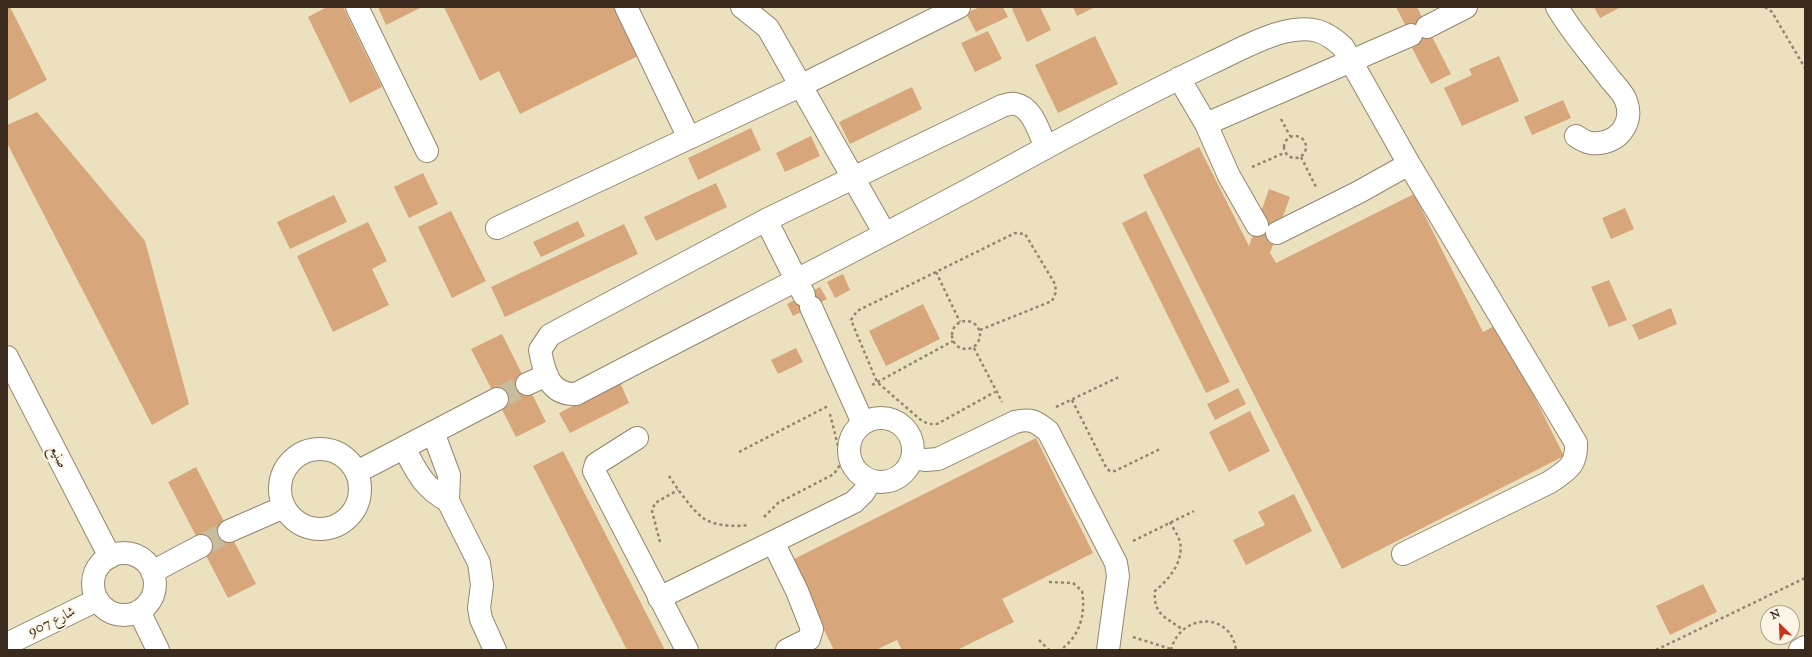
<!DOCTYPE html>
<html>
<head>
<meta charset="utf-8">
<style>
  body { margin:0 }
  #map { position:relative; width:1812px; height:657px; overflow:hidden; background:#ebe1be; font-family:"IM FELL Great Primer",serif }
  canvas { display:block }
  .frame { position:absolute; inset:0; border:8px solid #3b2a1e; pointer-events:none }
  .north { position:absolute; left:1760px; top:605px; width:40px; height:40px; box-sizing:border-box; background:#fcf5e5; border:1px solid #afa495; border-radius:50%; rotate:336deg; font-size:11px; font-weight:700; line-height:16px; text-align:center; color:#3b2a1e }
  .north::after { content:''; display:block; margin:auto; width:14px; height:18px; background:#c8321e; clip-path:polygon(50% 0,100% 100%,50% 72%,0 100%) }
</style>
</head>
<body>
<div id="map">
<canvas width="1812" height="657"></canvas>
<div class="frame"></div>
<div class="north">N</div>
</div>
<script>
const ctx = document.querySelector('canvas').getContext('2d');
ctx.lineJoin = 'round';
function fill(path, color) {
  ctx.fillStyle = color;
  ctx.fill(path, 'evenodd');
}
function trace(path, color, width, dash) {
  ctx.strokeStyle = color;
  ctx.lineWidth = width;
  ctx.lineCap = dash ? 'butt' : 'round';
  ctx.setLineDash(dash || []);
  ctx.stroke(path);
}
function write(font, color, halo, rows, align = 'center') {
  ctx.font = font + ' "IM FELL Great Primer",Amiri,serif';
  ctx.lineWidth = 4;
  ctx.setLineDash([]);
  ctx.textBaseline = 'middle';
  ctx.strokeStyle = halo;
  ctx.fillStyle = color;
  for (const [text, x, y, turn = 0] of rows) {
    ctx.save();
    ctx.translate(x, y);
    ctx.rotate((+turn || 0) * Math.PI / 180);
    ctx.textAlign = isNaN(turn) ? turn : align;
    if (halo) ctx.strokeText(text, 0, 0);
    ctx.fillText(text, 0, 0);
    ctx.restore();
  }
}
fill(new Path2D(`
  M7,7h3l37,73 -40,21z
  M327,7h16l39,80 -32,16 -42,-86z
  M378,7h44l-36,18z
  M444,7h170l24,49 -118,58 -21,-43 -19,10z
  M980,7h23l5,10 -32,15 -10,-19z
  M1015,7h25l11,23 -24,12 -15,-33z
  M1073,7h22l-18,9z
  M1396,7h21l34,67 -20,10 -19,-36 4,-2z
  M1594,7h27l-21,11z
  M988,31l14,28 -27,13 -14,-29z
  M1095,36l23,48 -60,29 -23,-48z
  M1499,56l20,45 -57,25 -18,-38 28,-13 -3,-6z
  M912,87l10,22 -72,35 -11,-22z
  M1563,100l8,18 -39,17 -8,-18z
  M37,112l108,129 44,163 -37,21 -145,-282v-18z
  M751,128l10,22 -63,30 -10,-22z
  M811,136l9,20 -35,16 -9,-19z
  M1199,147l50,99 20,-57 21,8 -20,56 6,10 138,-69 69,138 15,-8 66,132 -222,113 -199,-394z
  M423,173l15,31 -29,14 -15,-31z
  M716,183l11,24 -71,34 -12,-24z
  M334,195l13,27 -57,27 -13,-27z
  M1625,208l9,21 -23,10 -9,-21z
  M451,211l35,70 -34,17 -34,-71z
  M1146,211l84,171 -24,11 -84,-170z
  M578,221l7,15 -44,21 -8,-15z
  M368,222l19,39 -15,8 17,36 -56,27 -36,-76z
  M624,224l14,30 -133,63 -14,-30z
  M843,274l7,16 -15,8 -8,-16z
  M1609,280l18,40 -18,7 -18,-40z
  M820,287l7,12 -34,17 -6,-12z
  M923,304l17,35 -54,27 -17,-35z
  M1671,308l6,16 -38,16 -7,-15z
  M502,334l44,88 -30,15 -45,-88z
  M796,348l7,14 -25,12 -7,-14z
  M620,382l9,21 -59,30 -11,-20z
  M1238,388l8,16 -31,16 -8,-16z
  M1250,411l20,40 -41,21 -20,-40z
  M1036,438l57,115 -91,46 12,23 -57,28h-55l-5,-10 -21,10h-42l-44,-89z
  M563,451l102,199h-38l-94,-184z
  M196,467l60,117 -28,14 -60,-116z
  M1294,494l18,37 -66,34 -13,-25 32,-15 -7,-13z
  M1703,584l14,28 -47,23 -14,-29z`), '#d8a67b');
trace(new Path2D(`
  M497,399l30,-15
  M201,546l28,-15`), '#c8bc9e', 22, [22, 11]);
const minor = new Path2D(`
  M357,7l70,144
  M626,7l63,131
  M742,7l26,21 117,206
  M1557,7c15,26 35,48 53,72 5,6 14,15 16,22 7,18 -3,36 -21,41 -12,3 -19,1 -29,-6
  M1427,27l39,-20
  M1179,78l27,46 23,52 28,49
  M1206,124l205,-89
  M1046,147c-7,-14 -13,-40 -31,-43 -4,-1 -9,1 -13,2l-236,114 -216,115 -10,15c4,22 9,45 36,44 143,-75 288,-147 429,-224 67,-37 135,-73 204,-106 22,-10 56,-29 79,-33 24,-5 38,0 55,16l66,117 -50,28 -82,41
  M766,220l38,75
  M497,228l303,-142 159,-79
  M811,307l52,116
  M7,357l103,200
  M527,384l20,-9
  M849 450a32 32 0 1 1 64 0a32 32 0 1 1-64 0Z
  M433,432l16,43 -1,26 31,62 3,22 -3,23 2,11 14,31
  M637,438l-41,26 -2,7 93,179
  M404,448c13,24 19,39 44,53
  M280 489a40 40 0 1 1 80 0a40 40 0 1 1-80 0Z
  M913,458l12,2 13,-1 77,-37c16,-4 20,-1 33,9l68,132 2,13 -10,74
  M357,472l140,-73
  M229,531l55,-24
  M93 584a31 31 0 1 1 62 0a31 31 0 1 1-62 0Z
  M1403,554l147,-72c17,-12 27,-16 26,-39l-167,-279
  M152,572l49,-26
  M659,598l114,-56
  M139,611l19,39
  M7,644l90,-44
  M787,650l22,-11 3,-10 -15,-38 -24,-49 81,-40 10,-10 6,-11
  M1800,650l5,-3`);
trace(minor, '#93866e', 24);
trace(new Path2D(`
  M1765,7l7,5 33,56
  M1281,119l9,17
  M1284 147a11 11 0 1 1 22 0a11 11 0 1 1-22 0Z
  M1301,157l15,30
  M1252,167l32,-14
  M936,272l24,50
  M952 335a14 14 0 1 1 28 0a14 14 0 1 1-28 0Z
  M980,330l72,-29 4,-9 -1,-8 -30,-50 -10,-1 -158,78 -6,9 26,62 45,39 7,3h8l58,-32
  M974,348l28,54
  M872,385l81,-44
  M1072,400l35,69 3,2h5l45,-22
  M1056,407l63,-30
  M739,452l89,-46
  M669,476c7,11 23,34 34,42 11,8 32,9 46,7
  M764,517l14,-14 56,-29 8,-12 -12,-48
  M1170,522c3,6 8,13 10,20 4,20 -11,37 -25,49 -2,23 10,26 27,38
  M1133,541l61,-30
  M660,542l-8,-31 3,-8 23,-13
  M1049,582l24,1 9,8c4,22 -2,46 -22,59
  M1133,637l38,12
  M1039,640l10,10
  M1171,650c9,-37 60,-39 65,0
  M1656,650l149,-72`), '#93866e', 2.5, [3, 3]);
trace(minor, '#fff', 22);
write('14px', '#3b2a1e', '#fcf5e5', [
  ["صنيع",58,457,63],
  ["شارع 907",52,622,-26]
]);
</script>
</body>
</html>
